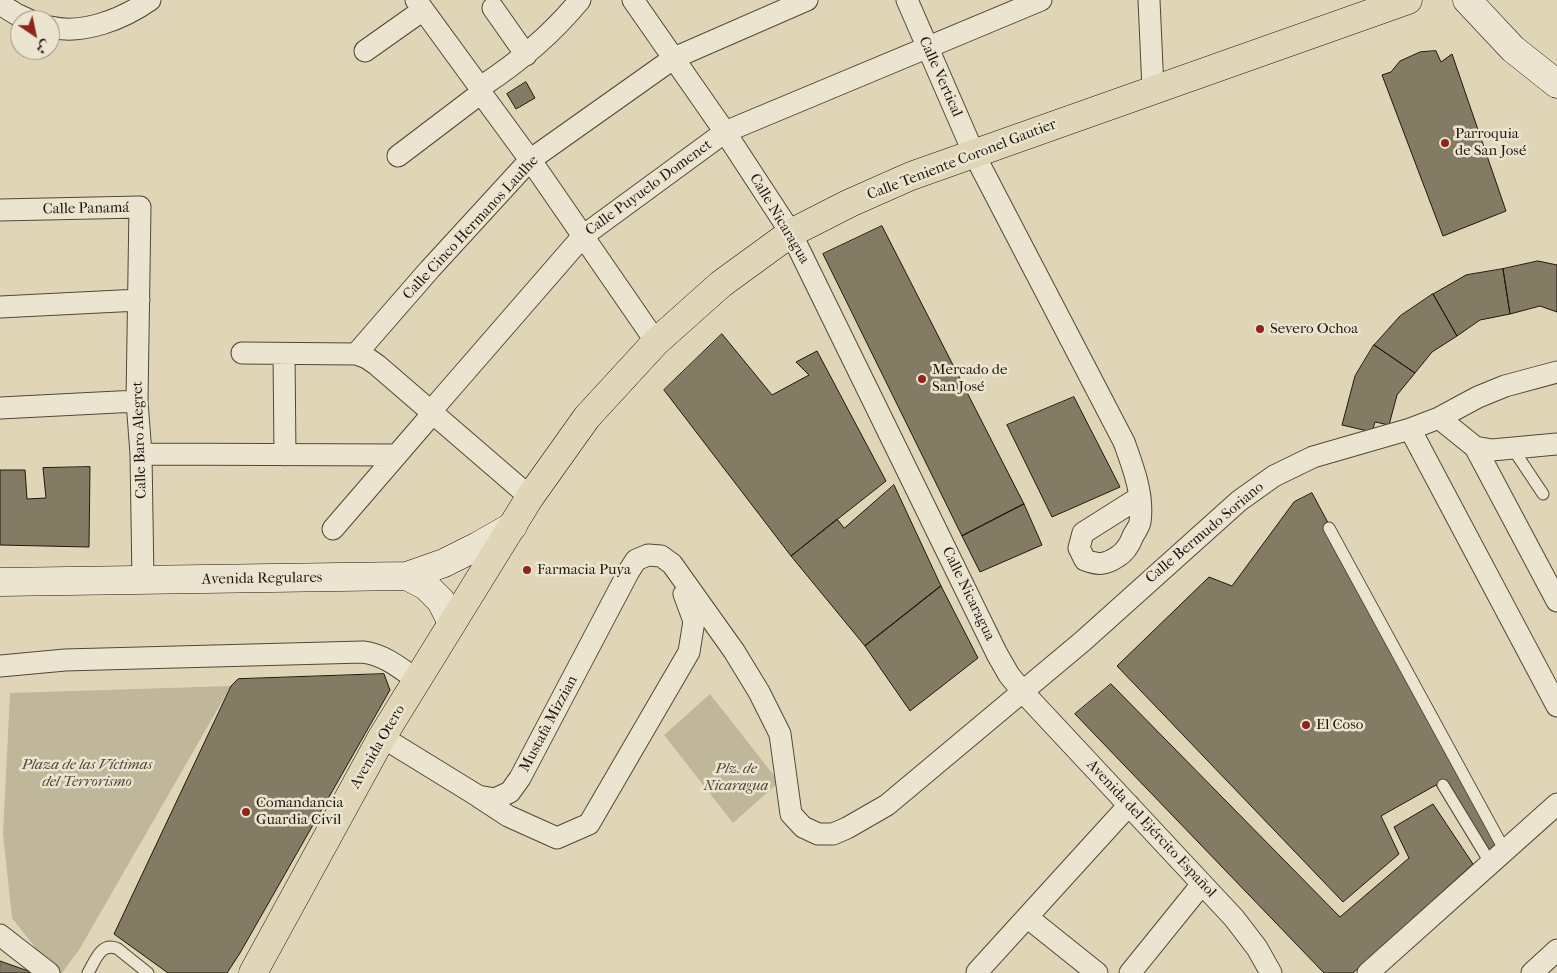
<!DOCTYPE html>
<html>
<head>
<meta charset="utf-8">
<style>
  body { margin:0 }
  #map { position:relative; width:1557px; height:973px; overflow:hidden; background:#e0d6b7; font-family:"IM FELL French Canon",Amiri,serif }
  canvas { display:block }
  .north { position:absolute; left:10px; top:10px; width:50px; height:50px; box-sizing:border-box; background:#ebe4d0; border:1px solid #9a9282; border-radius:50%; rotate:146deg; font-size:14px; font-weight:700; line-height:20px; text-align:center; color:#21180d }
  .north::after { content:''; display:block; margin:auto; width:18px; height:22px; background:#8f2418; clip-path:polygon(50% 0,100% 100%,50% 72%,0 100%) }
</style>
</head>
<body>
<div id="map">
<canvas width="1557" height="973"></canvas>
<div class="north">ش</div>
</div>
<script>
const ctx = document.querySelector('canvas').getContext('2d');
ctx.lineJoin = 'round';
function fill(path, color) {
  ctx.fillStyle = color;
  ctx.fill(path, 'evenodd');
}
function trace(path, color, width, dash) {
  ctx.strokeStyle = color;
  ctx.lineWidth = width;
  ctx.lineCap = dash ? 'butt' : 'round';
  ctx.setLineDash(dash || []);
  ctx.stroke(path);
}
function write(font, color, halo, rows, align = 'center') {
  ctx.font = font + ' "IM FELL French Canon",serif';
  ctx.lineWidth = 5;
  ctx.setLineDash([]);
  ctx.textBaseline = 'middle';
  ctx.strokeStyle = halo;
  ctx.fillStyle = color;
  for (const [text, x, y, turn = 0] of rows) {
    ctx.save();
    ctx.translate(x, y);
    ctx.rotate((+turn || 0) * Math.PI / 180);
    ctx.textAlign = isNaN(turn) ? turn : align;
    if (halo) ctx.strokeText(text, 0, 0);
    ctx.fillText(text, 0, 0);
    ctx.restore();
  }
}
fill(new Path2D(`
  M231,686l-152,264 -17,23h-7l-43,-55 -9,-84 7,-141z
  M710,694l69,88 -46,41 -69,-88z`), '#c0b69a');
const building = new Path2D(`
  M1436,51l5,11 11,-8 54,157 -63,25 -61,-161 9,-3 9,-11 20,-9z
  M526,82l9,16 -19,11 -9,-15z
  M882,226l142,278 -62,32 -139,-282z
  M1538,261l19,4v47l-17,-6 -30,8 -7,-45z
  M1503,269l7,45 -30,6 -23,16 -24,-42 33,-19z
  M1433,294l24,42 -25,16 -17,21 -41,-28 26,-29z
  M722,334l50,61 37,-20 -13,-13 21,-11 69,130 -95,75 -127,-166z
  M1374,345l41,28 -18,22 -8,30 -14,-3 -3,10 -30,-7 13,-49z
  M1074,397l46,90 -68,30 -45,-92z
  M90,467l-1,80 -89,-2v-75h25l2,29 19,-1 -3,-30z
  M894,485l47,101 -76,60 -74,-90 46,-37 7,9z
  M1312,493l193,358 -14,13 -55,-79 -55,31 18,38 -56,48 -226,-236 92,-89 23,9 62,-84z
  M1024,504l18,41 -62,27 -18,-36z
  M941,586l37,72 -68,53 -45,-65z
  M384,674l6,16 -150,263 -13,20h-59l-54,-39 117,-248 7,-7z
  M1111,684l229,233 69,-59 -15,-31 39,-23 40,60 -120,109h-29l-249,-259z
  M0,961l31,11v1h-31z`);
fill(building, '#847b65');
trace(building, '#21180d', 1);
const lane = new Path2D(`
  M1513,449l30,45
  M1329,528l176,323
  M1443,785l48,79
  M88,973c7,-12 13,-32 30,-24l30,24`);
const street = new Path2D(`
  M416,0l65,89
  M580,0c-28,34 -61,62 -98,86l-1,7 55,75 120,174
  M633,0l92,132 66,101 206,421 12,21 14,17 211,226 23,30 14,25
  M907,0l67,154 150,288c9,25 20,53 16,80 -1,5 -5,10 -7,14 -3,8 -9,17 -16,21 -12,8 -19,8 -32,3l-6,-12 4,-15 57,-36
  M1149,0l4,89
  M0,4l16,10 13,6
  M493,8l33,47
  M50,27c33,8 73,-8 100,-27
  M365,51l58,-41
  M398,156l83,-63
  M0,210l140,-3 -3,194 4,53 2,127
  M0,307l139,-7
  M242,353l114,1 11,4 10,7 153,132
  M284,354l1,101
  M356,354l74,-85 100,-109 144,-102 133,-58
  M0,408l137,-7
  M1439,418l36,29 17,3 65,-6
  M1410,429l147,277
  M1475,447l82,154
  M141,454l256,1
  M333,529l94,-109 4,-9 152,-175 142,-104 316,-132
  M0,666l65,-6 298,-8c22,3 37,16 54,28
  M382,737l96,59 17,3 15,-7 10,-14 109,-207 7,-11 12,-5 13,1 11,8 62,87 25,41 21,42 11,80 12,13 15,7h15l14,-6 40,-23 196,-164 156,-140 35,-25 39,-19 97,-28 29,-11 39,-21 27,-11 52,-14
  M479,797l29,19 49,22 32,-14 100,-172 5,-31 -10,-27
  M1027,917l70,56
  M0,935l49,38
  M977,972l152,-167
  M1130,973l72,-89
  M1368,973l189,-169
  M1532,973l25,-23`);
const secondary = new Path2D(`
  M1467,0l46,49 44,35
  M407,576l19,10 15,15 11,22
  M0,582l407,-6 37,-13 34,-17 35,-20`);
const primary = new Path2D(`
  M253,973l129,-236 148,-240 57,-80 69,-75 65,-58 70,-51 59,-30 61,-27 497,-176`);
trace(lane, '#514838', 13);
trace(street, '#514838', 23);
trace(secondary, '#21180d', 29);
trace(primary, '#21180d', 29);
trace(lane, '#ebe4d0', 11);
trace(street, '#ebe4d0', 21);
trace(secondary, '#ebe4d0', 28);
trace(primary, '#e0d6b7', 28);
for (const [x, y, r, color] of [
  [1445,143,5,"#8f2418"],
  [1260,329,5,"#8f2418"],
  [922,379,5,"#8f2418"],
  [527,570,5,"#8f2418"],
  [1306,725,5,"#8f2418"],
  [246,812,5,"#8f2418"]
]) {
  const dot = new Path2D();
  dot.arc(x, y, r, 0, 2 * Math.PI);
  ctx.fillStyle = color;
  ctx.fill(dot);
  trace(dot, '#ebe4d0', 2);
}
write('15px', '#21180d', '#ebe4d0', [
  ["Calle Vertical",940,77,66],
  ["Calle Teniente Coronel Gautier",962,160,-21],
  ["Calle Puyuelo Domenet",649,188,-36],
  ["Calle Panamá",86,209,-1],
  ["Calle Nicaragua",779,219,59],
  ["Calle Cinco Hermanos Laulhe",471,228,-47],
  ["Calle Baro Alegret",140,440,-92],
  ["Calle Bermudo Soriano",1205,533,-40],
  ["Avenida Regulares",262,579,-1],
  ["Calle Nicaragua",968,594,64],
  ["Mustafa Mizzian",549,724,-62],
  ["Avenida Otero",378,747,-60],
  ["Avenida del Ejército Español",1151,829,47]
]);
write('15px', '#21180d', '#ebe4d0', [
  ["Parroquia",1455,134],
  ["de San José",1455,151],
  ["Severo Ochoa",1270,329],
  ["Mercado de",932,370],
  ["San José",932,387],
  ["Farmacia Puya",537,570],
  ["El Coso",1316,725],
  ["Comandancia",256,803],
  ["Guardia Civil",256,820]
], 'left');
write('italic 15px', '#514737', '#ebe4d0', [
  ["Plaza de las Víctimas",87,765],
  ["del Terrorismo",87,782],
  ["Plz. de",736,769],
  ["Nicaragua",736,786]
]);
</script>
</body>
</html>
